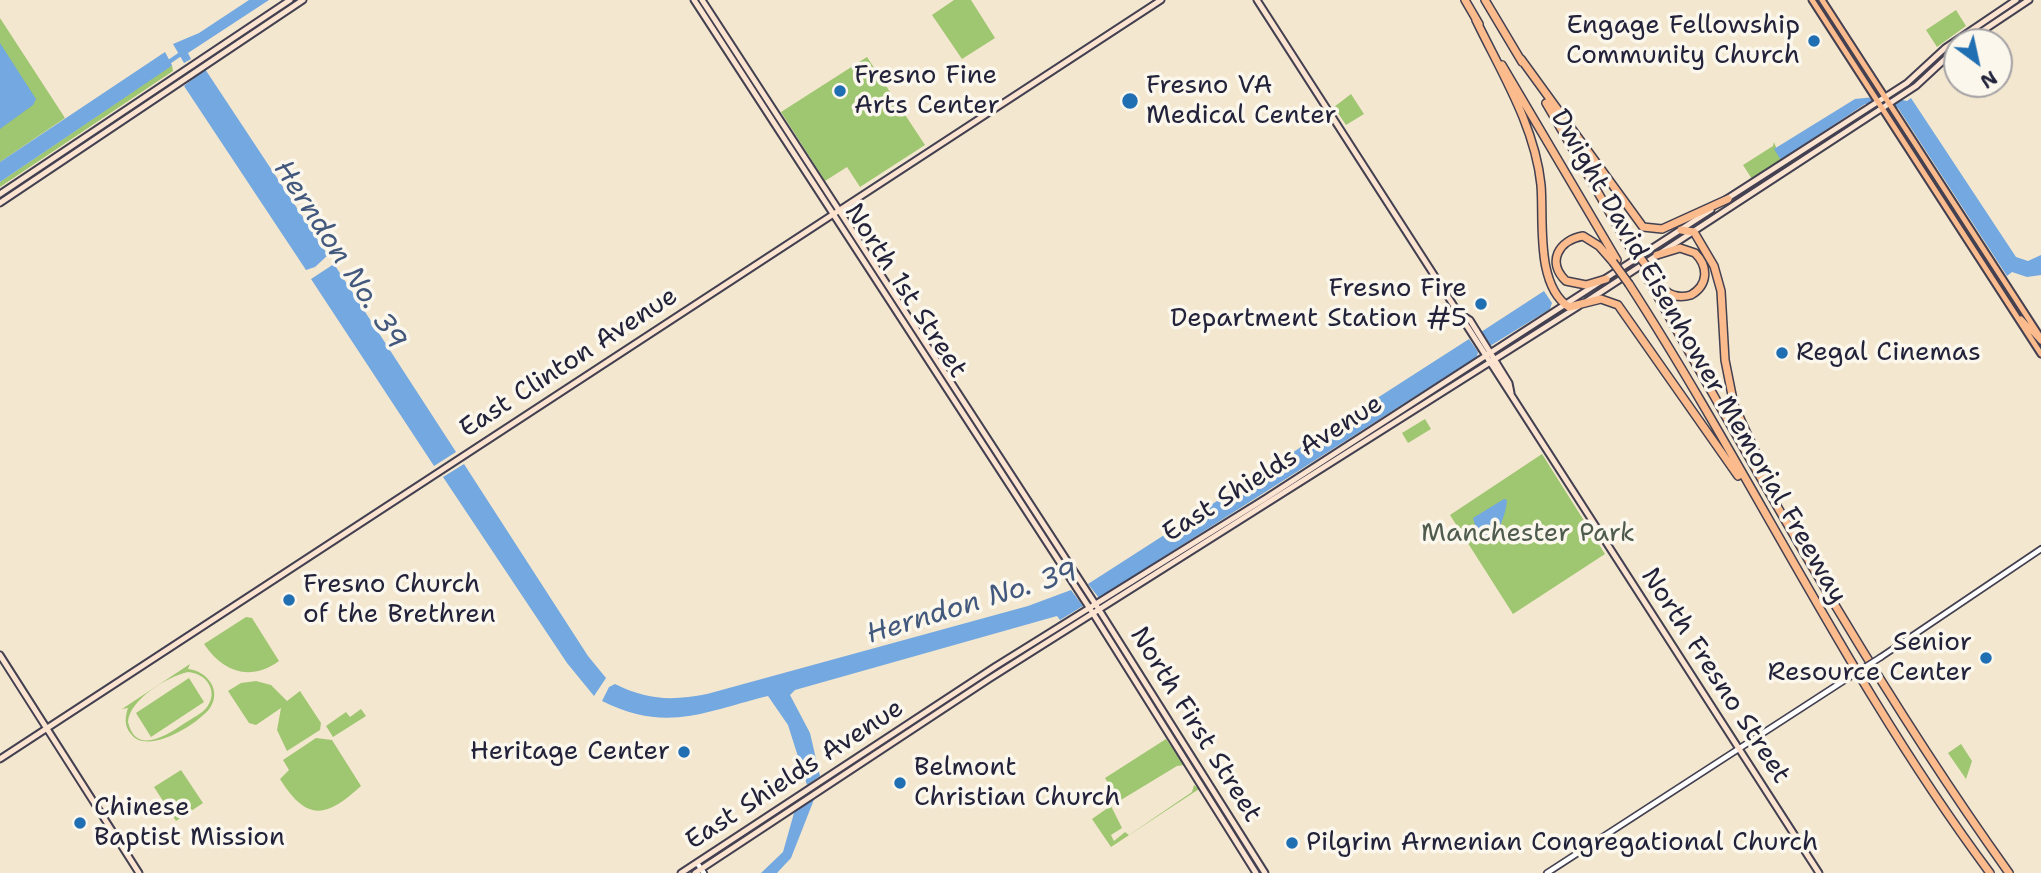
<!DOCTYPE html>
<html>
<head>
<meta charset="utf-8">
<style>
  body { margin:0 }
  #map { position:relative; width:2041px; height:873px; overflow:hidden; background:#f4e7cf; font-family:"Shantell Sans",sans-serif }
  canvas { display:block }
  .north { position:absolute; left:1943px; top:28px; width:70px; height:70px; box-sizing:border-box; background:#fbf7ec; border:2px solid #a4a2a5; border-radius:50%; rotate:147deg; font-size:19px; font-weight:700; line-height:28px; text-align:center; color:#22223b }
  .north::after { content:''; display:block; margin:auto; width:24px; height:32px; background:#1f6fb2; clip-path:polygon(50% 0,100% 100%,50% 72%,0 100%) }
</style>
</head>
<body>
<div id="map">
<canvas width="2041" height="873"></canvas>
<div class="north">N</div>
</div>
<script>
const ctx = document.querySelector('canvas').getContext('2d');
ctx.lineJoin = 'round';
function fill(path, color) {
  ctx.fillStyle = color;
  ctx.fill(path, 'evenodd');
}
function trace(path, color, width, dash) {
  ctx.strokeStyle = color;
  ctx.lineWidth = width;
  ctx.lineCap = dash ? 'butt' : 'round';
  ctx.setLineDash(dash || []);
  ctx.stroke(path);
}
function write(font, color, halo, rows, align = 'center') {
  ctx.font = font + ' "Shantell Sans",sans-serif';
  ctx.lineWidth = 7;
  ctx.setLineDash([]);
  ctx.textBaseline = 'middle';
  ctx.strokeStyle = halo;
  ctx.fillStyle = color;
  for (const [text, x, y, turn = 0] of rows) {
    ctx.save();
    ctx.translate(x, y);
    ctx.rotate((+turn || 0) * Math.PI / 180);
    ctx.textAlign = isNaN(turn) ? turn : align;
    if (halo) ctx.strokeText(text, 0, 0);
    ctx.fillText(text, 0, 0);
    ctx.restore();
  }
}
fill(new Path2D(`
  M954,0h17l24,38 -33,21 -30,-44z
  M1956,10l10,16 -29,21 -11,-17z
  M0,18l65,100 -65,44z
  M867,57l58,88 -65,42 -13,-20 -22,14 -44,-69z
  M172,65l1,6 -173,116v-5z
  M1351,94l13,20 -18,11 -12,-18z
  M1774,142l7,18 -29,19 -9,-14 30,-19z
  M1425,419l6,10 -23,14 -6,-10z
  M1542,454l63,100 -92,60 -63,-99z
  M246,617l6,1 27,43c-29,21 -56,11 -75,-17z
  M190,664l-2,5c19,2 34,21 22,39 -12,16 -63,48 -79,26 -7,-8 -6,-17 -3,-26l-6,1zM188,672c18,1 31,19 19,35 -5,7 -15,11 -22,16 -18,12 -49,33 -57,-1 1,-22 40,-46 60,-50z
  M189,678l15,24 -53,35 -15,-24z
  M256,681l15,4 16,16 13,-10 21,32 -1,7 -33,21 -10,-21 4,-22 -25,17 -7,-2 -21,-32 13,-8z
  M361,709l5,7 -33,21 -7,-11 20,-14 4,5z
  M316,738l16,2 29,46c-35,32 -54,36 -81,-7l9,-9 -6,-10z
  M1166,739l18,26 -7,1 -66,40 11,22 -11,7 3,6 11,-9 4,3 63,-43 2,-7 5,4 -88,58 -19,-28 27,-19 -14,-22z
  M1961,744l11,17 -6,18 -18,-26z
  M181,770l22,33 -27,18 -22,-34z`), '#9fc671');
fill(new Path2D(`
  M249,0h20l-81,53 3,6 -7,4 -11,-19 26,-11z
  M0,43l36,56 -3,6 -33,24z
  M165,52l7,13 -2,2 -170,115v-20z
  M205,69l123,186 -13,12 -9,3 -122,-184z
  M1884,96l23,5 4,-3 105,159 12,4 13,-6v20l-14,2 -15,-5 -5,4 -109,-168 -16,-5 -17,1 -84,56 -7,-11 81,-50z
  M334,264l122,188 -22,14 -123,-187z
  M1544,291l8,12 -2,6 -60,37 -9,-14z
  M1469,339l9,13 -1,5 -378,241 -11,-14z
  M464,464l124,192 18,22 -12,18 -27,-33 -124,-186z
  M1504,499l3,1c-1,14 -8,33 -19,42l-13,-17 -2,-7z
  M1071,590l12,16 -23,14 -3,-4 -262,74 -5,5 20,38 10,43 -13,9 -19,-60 -20,-29c-65,16 -101,37 -166,5l7,-14 6,-3c32,16 57,17 92,10l321,-88z
  M815,797l-24,61 -14,15h-16l22,-21 11,-39z`), '#73a8e0');
trace(new Path2D(`
  M166,64l16,-11`), '#73a8e0', 4.5);
const tertiary = new Path2D(`
  M1881,657l160,-108
  M697,863l7,10
  M1547,873l301,-195`);
const secondary = new Path2D(`
  M694,0l400,615 162,258
  M702,0l394,605 169,268
  M1257,0l562,873
  M1966,42l63,-42
  M0,194l290,-194
  M1725,200l182,-117 38,-35 71,-48
  M0,203l303,-203
  M1587,301l329,-215 41,-38
  M1462,315l8,5 39,63 2,10
  M0,655l139,218
  M0,759l1161,-759
  M681,873l315,-207 270,-168 445,-288
  M695,873l294,-194 590,-373`);
const primary = new Path2D(`
  M1812,0l229,354
  M1822,0l219,338
  M2021,319l20,22`);
const motorway = new Path2D(`
  M1465,0l14,24
  M1485,0l37,62
  M1476,20c25,52 59,106 65,165 3,34 -6,100 28,122l32,-8 17,6 120,171
  M1521,59l122,168 19,2 66,-30
  M1502,65l115,195
  M1546,103l86,148
  M1681,230l13,2 20,34 7,25 4,69 9,45 36,79
  M1650,271c10,17 20,30 41,24 17,-10 18,-28 4,-42l-15,-5 -23,7
  M1645,274c115,203 228,409 364,599
  M1606,279l-20,6 -20,-4c-20,-19 -7,-41 17,-45l16,10 14,16
  M1629,284c125,194 223,404 361,589`);
trace(tertiary, '#424051', 8);
trace(secondary, '#424051', 9);
trace(primary, '#424051', 9);
trace(motorway, '#424051', 10);
trace(tertiary, '#fff', 4.5);
trace(secondary, '#fde4d1', 5);
trace(primary, '#fbbb8c', 5);
trace(motorway, '#fbbb8c', 7);
const tertiaryBridge = new Path2D(`
  M1848,678l33,-21`);
const motorwayBridge = new Path2D(`
  M1634,249l16,22
  M1613,262l16,22`);
trace(tertiaryBridge, '#424051', 8, []);
trace(motorwayBridge, '#424051', 10, []);
trace(tertiaryBridge, '#fff', 4.5);
trace(motorwayBridge, '#fbbb8c', 7);
for (const [x, y, r, color] of [
  [1814,41,7,"#1f6fb2"],
  [840,91,7,"#1f6fb2"],
  [1130,101,9,"#1f6fb2"],
  [1481,304,7,"#1f6fb2"],
  [1782,353,7,"#1f6fb2"],
  [289,600,7,"#1f6fb2"],
  [1986,658,7,"#1f6fb2"],
  [684,752,7,"#1f6fb2"],
  [900,783,7,"#1f6fb2"],
  [80,823,7,"#1f6fb2"],
  [1292,843,7,"#1f6fb2"]
]) {
  const dot = new Path2D();
  dot.arc(x, y, r, 0, 2 * Math.PI);
  ctx.fillStyle = color;
  ctx.fill(dot);
  trace(dot, '#fbf7ec', 2.5);
}
write('26px', '#22223b', '#fbf7ec', [
  ["Engage Fellowship",1800,26,"right"],
  ["Community Church",1800,56,"right"],
  ["Fresno Fine",854,76],
  ["Arts Center",854,106],
  ["Fresno VA",1146,86],
  ["Medical Center",1146,116],
  ["Fresno Fire",1467,289,"right"],
  ["Department Station #5",1467,319,"right"],
  ["Regal Cinemas",1796,353],
  ["Fresno Church",303,585],
  ["of the Brethren",303,615],
  ["Senior",1972,643,"right"],
  ["Resource Center",1972,673,"right"],
  ["Heritage Center",670,752,"right"],
  ["Belmont",914,768],
  ["Christian Church",914,798],
  ["Chinese",94,808],
  ["Baptist Mission",94,838],
  ["Pilgrim Armenian Congregational Church",1306,843]
], 'left');
write('26px', '#22223b', '#fbf7ec', [
  ["North 1st Street",905,291,57],
  ["Dwight David Eisenhower Memorial Freeway",1698,357,60],
  ["East Clinton Avenue",569,363,-33],
  ["East Shields Avenue",1273,469,-32],
  ["North Fresno Street",1715,676,57],
  ["North First Street",1195,725,58],
  ["East Shields Avenue",795,775,-33]
]);
write('26px', '#4e5b4e', '#fbf7ec', [
  ["Manchester Park",1528,534]
]);
write('italic 28px', '#42587d', '#fbf7ec', [
  ["Herndon No. 39",339,255,57],
  ["Herndon No. 39",972,604,-17]
]);
</script>
</body>
</html>
